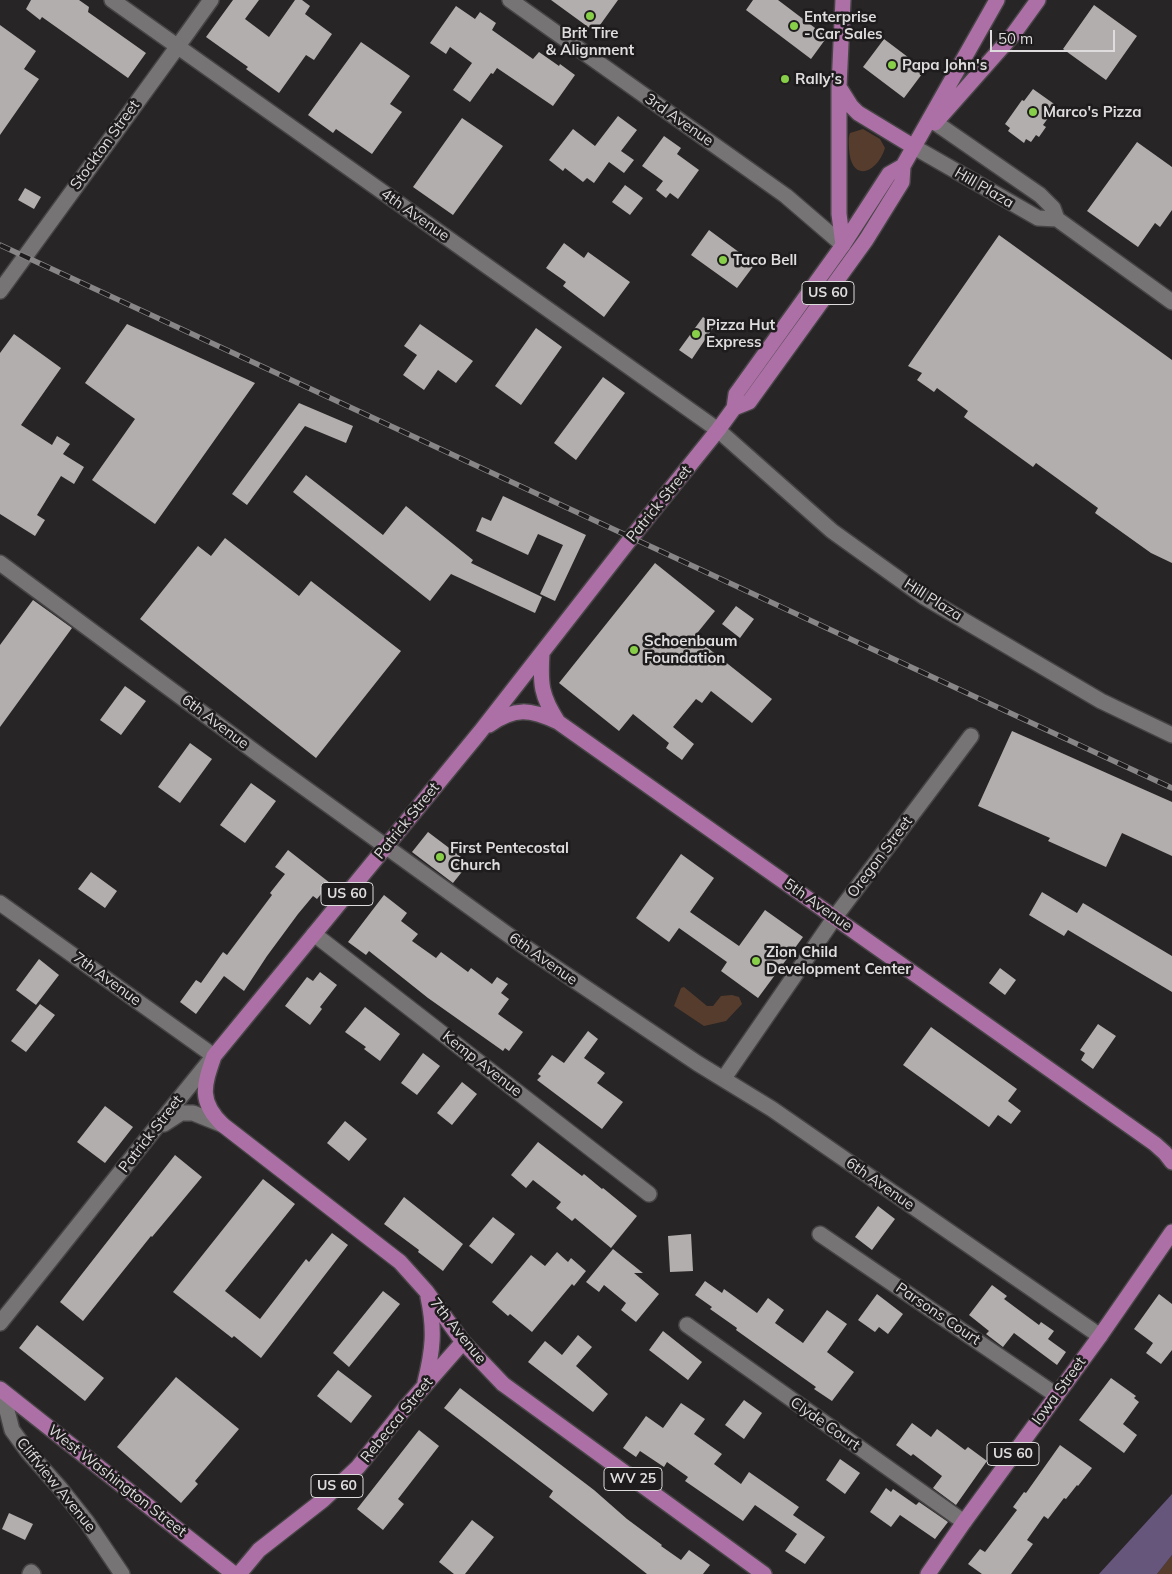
<!DOCTYPE html>
<html>
<head>
<meta charset="utf-8">
<style>
  body { margin:0 }
  #map { position:relative; width:1172px; height:1574px; overflow:hidden; background:#282526; font-family:Mulish,sans-serif }
  canvas { display:block }
  .scale { position:absolute; left:990px; top:30px; width:125px; height:22px; box-sizing:border-box; border:2px solid #dedcdd; border-top:0; padding-left:6px; font-size:15px; line-height:18px; white-space:nowrap; color:#dedcdd; -webkit-text-stroke:4px #1e1c1c; paint-order:stroke }
</style>
</head>
<body>
<div id="map">
<canvas width="1172" height="1574"></canvas>
<div class="scale">50 m</div>
</div>
<script>
const ctx = document.querySelector('canvas').getContext('2d');
ctx.lineJoin = 'round';
function fill(path, color) {
  ctx.fillStyle = color;
  ctx.fill(path, 'evenodd');
}
function trace(path, color, width, dash) {
  ctx.strokeStyle = color;
  ctx.lineWidth = width;
  ctx.lineCap = dash ? 'butt' : 'round';
  ctx.setLineDash(dash || []);
  ctx.stroke(path);
}
function write(font, color, halo, rows, align = 'center') {
  ctx.font = font + ' Mulish,sans-serif';
  ctx.lineWidth = 5;
  ctx.setLineDash([]);
  ctx.textBaseline = 'middle';
  ctx.strokeStyle = halo;
  ctx.fillStyle = color;
  for (const [text, x, y, turn = 0] of rows) {
    ctx.save();
    ctx.translate(x, y);
    ctx.rotate((+turn || 0) * Math.PI / 180);
    ctx.textAlign = isNaN(turn) ? turn : align;
    if (halo) ctx.strokeText(text, 0, 0);
    ctx.fillText(text, 0, 0);
    ctx.restore();
  }
}
fill(new Path2D(`
  M863,129l17,10 5,9c-8,26 -34,35 -36,1 0,-6 -1,-11 1,-16z
  M684,987l23,19h6l8,-10 11,-1 7,2 3,7 -16,17 -22,5 -30,-20 7,-18z
  M1172,1555v19h-15z`), '#563c2d');
fill(new Path2D(`
  M1172,1494v61l-15,19h-58z`), '#66567c');
fill(new Path2D(`
  M31,0h48l10,7 -1,5 58,41 -18,25 -86,-61 -2,3 -14,-11z
  M233,0h26l-14,19 24,18 26,-37h7l8,6 -5,8 27,20 -18,26 -8,-5 -27,38 -33,-24 2,-2 -42,-30z
  M551,0h67l-23,32z
  M753,0h25l49,37 -16,22 -65,-49z
  M1094,5l43,31 -31,44 -43,-31z
  M456,6l19,13 5,-7 16,11 -4,7 41,29 6,-7 20,14 1,-2 15,11 -22,31 -56,-38 -4,6 -2,-1 -21,29 -17,-12 19,-27 -22,-16 -4,7 -16,-11z
  M0,25l36,26 -12,18 15,10 -39,56z
  M884,39l41,31 -21,28 -41,-31z
  M361,42l49,34 -20,28 12,8 -30,42 -36,-25 -3,4 -25,-18z
  M1033,89l24,17 -14,19 3,2 -7,10 -3,-2 -5,7 -5,-3 -2,4 -16,-12 2,-3 -5,-4 17,-24 2,1z
  M618,116l19,14 -16,21 13,9 -10,13 -15,-11 -15,21 -7,-5 -4,4 -18,-14 -2,3 -14,-11 24,-31 22,17z
  M462,118l41,28 -50,69 -40,-28z
  M664,136l17,12 -4,6 22,16 -21,29 -8,-6 -4,5 -10,-8 7,-9 -21,-15z
  M1137,142l35,25v43l-12,17 -5,-4 -17,24 -51,-36z
  M625,185l18,13 -13,17 -18,-13z
  M25,188l16,9 -7,12 -16,-9z
  M709,230l46,34 -18,24 -46,-33z
  M999,235l173,125v203l-21,-10 -56,-40 3,-5 -62,-45 -3,4 -69,-50 4,-6 -31,-23 -3,4 -17,-12 5,-7 -14,-7z
  M564,243l20,15 4,-6 42,30 -26,35 -41,-31 3,-4 -20,-14z
  M703,317l12,8 -23,34 -13,-9z
  M127,324l128,59 -100,141 -63,-44 43,-61 -50,-36z
  M420,324l53,37 -17,22 -18,-13 -14,20 -21,-15 14,-20 -13,-9z
  M536,328l26,19 -41,58 -26,-19z
  M14,334l47,34 -40,57 31,20 5,-9 13,8 -7,10 21,13 -10,17 -13,-8 -24,39 8,5 -10,16 -35,-22v-161z
  M603,377l22,16 -49,67 -22,-17z
  M299,403l54,23 -7,17 -41,-17 -58,79 -15,-11z
  M306,475l77,60 23,-29 67,54 -2,3 71,34 -7,16 -84,-39 -21,27 -137,-109z
  M503,496l83,39 -31,66 -15,-7 23,-49 -25,-11 -10,21 -52,-24 6,-14 9,4z
  M225,538l74,58 12,-15 90,70 -85,107 -176,-139 58,-73 13,10z
  M655,563l60,48 -21,26 78,62 -20,24 -41,-32 -9,12 -6,-4 -23,28 21,17 -12,16 -16,-12 3,-5 -36,-29 -14,17 -60,-48z
  M33,600l39,28 -72,99v-82z
  M736,606l18,13 -14,19 -18,-14z
  M125,686l21,15 -25,34 -21,-15z
  M1012,731l160,71v54l-50,-23 -16,34 -58,-26 2,-3 -72,-32z
  M190,743l22,16 -32,44 -22,-16z
  M251,783l25,18 -31,42 -25,-18z
  M428,832l41,31 -16,20 -41,-31z
  M288,850l42,33 -13,16 -4,-3 -15,18 -31,42 -23,35 -20,-15 -28,38 -16,-12 16,-22 5,3 22,-31 4,3 45,-60 -2,-2 15,-19 -10,-7z
  M681,854l33,24 -24,34 49,34 26,-36 38,27 -45,61 -37,-27 6,-9 -48,-34 -10,14 -33,-24z
  M91,872l26,19 -12,17 -27,-19z
  M1042,892l35,21 6,-10 89,53v36l-104,-62 -4,6 -35,-21z
  M384,895l23,18 -6,8 17,13 -6,7 24,17 5,-6 27,20 3,-4 21,16 5,-7 11,7 -7,9 8,6 -11,15 25,18 -14,19 -4,-3 -2,3 -75,-53 -59,-47 -3,4 -18,-13z
  M39,959l20,16 -23,30 -20,-15z
  M1000,968l16,12 -11,15 -16,-12z
  M320,972l17,13 -17,22 2,2 -12,16 -25,-19 22,-29 6,4z
  M40,1004l15,11 -29,37 -15,-11z
  M365,1007l35,27 -20,27 -16,-12 2,-2 -21,-15z
  M1098,1024l18,12 -23,33 -12,-9 4,-7 -5,-3z
  M931,1027l86,62 -9,12 13,10 -10,13 -13,-9 -9,12 -86,-62z
  M588,1031l10,8 -14,19 21,15 -8,10 26,19 -21,27 -65,-49 4,-4 -3,-2 14,-19 12,8z
  M423,1053l17,13 -23,29 -16,-12z
  M462,1082l15,12 -25,31 -15,-12z
  M105,1106l28,21 -28,36 -28,-21z
  M345,1121l22,18 -18,22 -22,-18z
  M538,1142l44,34 2,-2 18,15 1,-1 34,28 -26,32 -36,-30 -3,3 -16,-13 5,-6 -28,-22 -7,8 -15,-13z
  M175,1155l27,22 -50,60 -1,-1 -68,85 -23,-19z
  M263,1179l32,25 -70,87 35,28 46,-60 3,3 23,-29 16,12 -87,113 -27,-22 -2,2 -59,-46z
  M404,1197l59,47 -20,27 -25,-19 1,-2 -35,-26z
  M878,1206l17,13 -23,31 -17,-13z
  M493,1217l22,17 -23,30 -23,-18z
  M691,1234l2,37 -23,1 -2,-36z
  M613,1249l30,24h-9l25,21 -23,28 -15,-12 5,-7 -22,-18 -5,7 -13,-10z
  M557,1252l11,10 3,-4 15,13 -12,15 -2,-2 -40,48 -22,-18 -2,2 -16,-14 39,-47 14,11z
  M705,1281l17,12 2,-4 33,24 11,-15 16,12 -9,13 28,20 24,-33 20,14 -20,28 27,20 -22,29 -18,-12 2,-2 -80,-57 1,-2 -27,-19 2,-2 -17,-12z
  M992,1285l15,11 -3,3 35,26 2,-3 13,9 -6,8 18,13 -9,13 -43,-32 -11,14 -17,-13 3,-3 -20,-16z
  M383,1291l17,13 -51,63 -16,-14z
  M877,1294l26,20 -15,20 -9,-7 -4,5 -17,-12z
  M1159,1294l13,10v46l-11,14 -15,-11 7,-10 -19,-14z
  M37,1325l67,53 -19,23 -66,-53z
  M663,1331l39,31 -14,18 -39,-30z
  M578,1335l14,12 -16,19 32,28 -15,18 -65,-50 17,-21 17,14z
  M338,1370l34,26 -21,27 -34,-27z
  M176,1377l63,52 -44,52 3,3 -17,19 -64,-56z
  M1111,1378l25,18 -2,2 5,4 -16,22 14,11 -13,18 -45,-33z
  M460,1388l134,102 33,29 35,26 -1,1 20,14 8,-10 21,15 -7,9h-56l-98,-77 4,-6 -109,-83z
  M744,1400l18,13 -18,26 -19,-14z
  M681,1403l24,16 -11,15 28,20 -8,10 27,20 8,-12 50,35 -6,8 32,22 -20,27 -20,-13 12,-17 -42,-29 -12,16 -58,-40 3,-4 -21,-15 -3,5 -24,-16 -4,6 -13,-9 23,-32 17,12z
  M912,1423l19,14 6,-8 28,21 3,-3 19,14 -31,44 -23,-17 9,-12 -29,-22 -2,2 -15,-11z
  M419,1430l20,16 -41,53 6,5 -21,26 -26,-21z
  M1060,1445l32,23 -14,18 -1,-1 -11,14 -2,-1 -16,21 -4,-3 -17,24 6,4 -22,30h-29l-14,-10 12,-15 5,3 32,-42 -4,-3 11,-15 2,1z
  M840,1459l20,14 -15,21 -19,-14z
  M886,1488l5,4 2,-3 23,16 3,-3 29,20 -13,17 -35,-24 -9,12 -21,-15z
  M9,1513l24,11 -8,16 -23,-11z
  M472,1520l22,17 -29,37h-11l-15,-12z`), '#b2aead');
const minor = new Path2D(`
  M510,0l276,196 57,49
  M178,46l33,-46
  M914,147l124,71 19,1 -4,-11 -13,-13 -110,-76
  M1057,219l115,83
  M718,430l114,101 92,66 177,104 71,34
  M0,563l262,194 263,190 172,116 75,46 328,227
  M0,903l214,153
  M314,934l335,260
  M724,1078l111,-161 136,-181
  M820,1234l236,161
  M687,1325l277,197
  M2,1391l10,39 16,22 32,36 27,34 35,52
  M30,1574l1,-2 2,2`);
const tertiary = new Path2D(`
  M112,0l606,430
  M0,291l178,-245
  M164,1124l17,-11h12l30,12
  M0,1323c71,-88 141,-178 213,-266`);
const primary = new Path2D(`
  M843,0l-4,87v127l4,31
  M839,87l12,19 7,7 56,34
  M935,123l77,-87 26,-36
  M734,408l15,-6 117,-162 36,-58 1,-16 94,-166
  M542,653c-2,31 -1,43 16,69
  M489,725c26,-18 41,-16 69,-3l597,422 10,9 7,9
  M425,1382c8,-32 10,-52 3,-85
  M0,1389l234,185
  M239,1574l20,-24 64,-50 35,-33 47,-59 58,-66
  M764,1574l-261,-190 -40,-42 -37,-51 -26,-29 -177,-137c-25,-24 -19,-40 -9,-69l266,-324 152,-195 86,-107 16,-22 2,-14 107,-149 46,-71 14,-8
  M928,1574l36,-52 136,-186 72,-104`);
trace(minor, '#464445', 18);
trace(tertiary, '#464445', 18);
trace(primary, '#464445', 18);
trace(minor, '#777475', 15);
trace(tertiary, '#777475', 15);
trace(primary, '#ac70a6', 15);
const rail = new Path2D(`
  M0,245l1172,543`);
trace(rail, '#898687', 5.5);
trace(rail, '#1e1c1c', 4, [11]);
for (const [x, y, r, color] of [
  [590,16,5,"#88cf49"],
  [794,26,5,"#88cf49"],
  [892,65,5,"#88cf49"],
  [785,79,5,"#88cf49"],
  [1033,112,5,"#88cf49"],
  [723,260,5,"#88cf49"],
  [696,334,5,"#88cf49"],
  [634,650,5,"#88cf49"],
  [440,857,5,"#88cf49"],
  [756,961,5,"#88cf49"]
]) {
  const dot = new Path2D();
  dot.arc(x, y, r, 0, 2 * Math.PI);
  ctx.fillStyle = color;
  ctx.fill(dot);
  trace(dot, '#1e1c1c', 2);
}
for (const [x, y, w] of [
  [828,293,52],
  [347,894,52],
  [1013,1454,52],
  [633,1479,58],
  [337,1486,52]
]) {
  const box = new Path2D();
  box.roundRect(x - w / 2, y - 11.5, w, 23, 4);
  ctx.fillStyle = '#1e1c1c';
  ctx.fill(box);
  trace(box, '#dedcdd', 1);
}
write('bold 14px', '#dedcdd', null, [
  ["US 60",828,293],
  ["US 60",347,894],
  ["US 60",1013,1454],
  ["WV 25",633,1479],
  ["US 60",337,1486]
]);
write('bold 15px', '#dedcdd', '#1e1c1c', [
  ["Enterprise",804,17],
  ["- Car Sales",804,34],
  ["Brit Tire",590,33,"center"],
  ["& Alignment",590,50,"center"],
  ["Papa John's",902,65],
  ["Rally's",795,79],
  ["Marco's Pizza",1043,112],
  ["Taco Bell",733,260],
  ["Pizza Hut",706,325],
  ["Express",706,342],
  ["Schoenbaum",644,641],
  ["Foundation",644,658],
  ["First Pentecostal",450,848],
  ["Church",450,865],
  ["Zion Child",766,952],
  ["Development Center",766,969]
], 'left');
write('15px', '#dedcdd', '#1e1c1c', [
  ["3rd Avenue",679,120,35],
  ["Stockton Street",105,145,-54],
  ["Hill Plaza",984,188,30],
  ["4th Avenue",415,215,35],
  ["Patrick Street",659,504,-51],
  ["Hill Plaza",933,600,32],
  ["6th Avenue",215,722,37],
  ["Patrick Street",407,821,-51],
  ["Oregon Street",880,857,-53],
  ["5th Avenue",818,905,35],
  ["6th Avenue",543,959,35],
  ["7th Avenue",107,979,36],
  ["Kemp Avenue",482,1064,38],
  ["Patrick Street",151,1134,-52],
  ["6th Avenue",880,1184,35],
  ["Parsons Court",938,1314,34],
  ["7th Avenue",458,1331,51],
  ["Iowa Street",1059,1391,-54],
  ["Rebecca Street",397,1420,-51],
  ["Clyde Court",825,1424,35],
  ["West Washington Street",117,1481,38],
  ["Cliffview Avenue",56,1485,51]
]);
</script>
</body>
</html>
